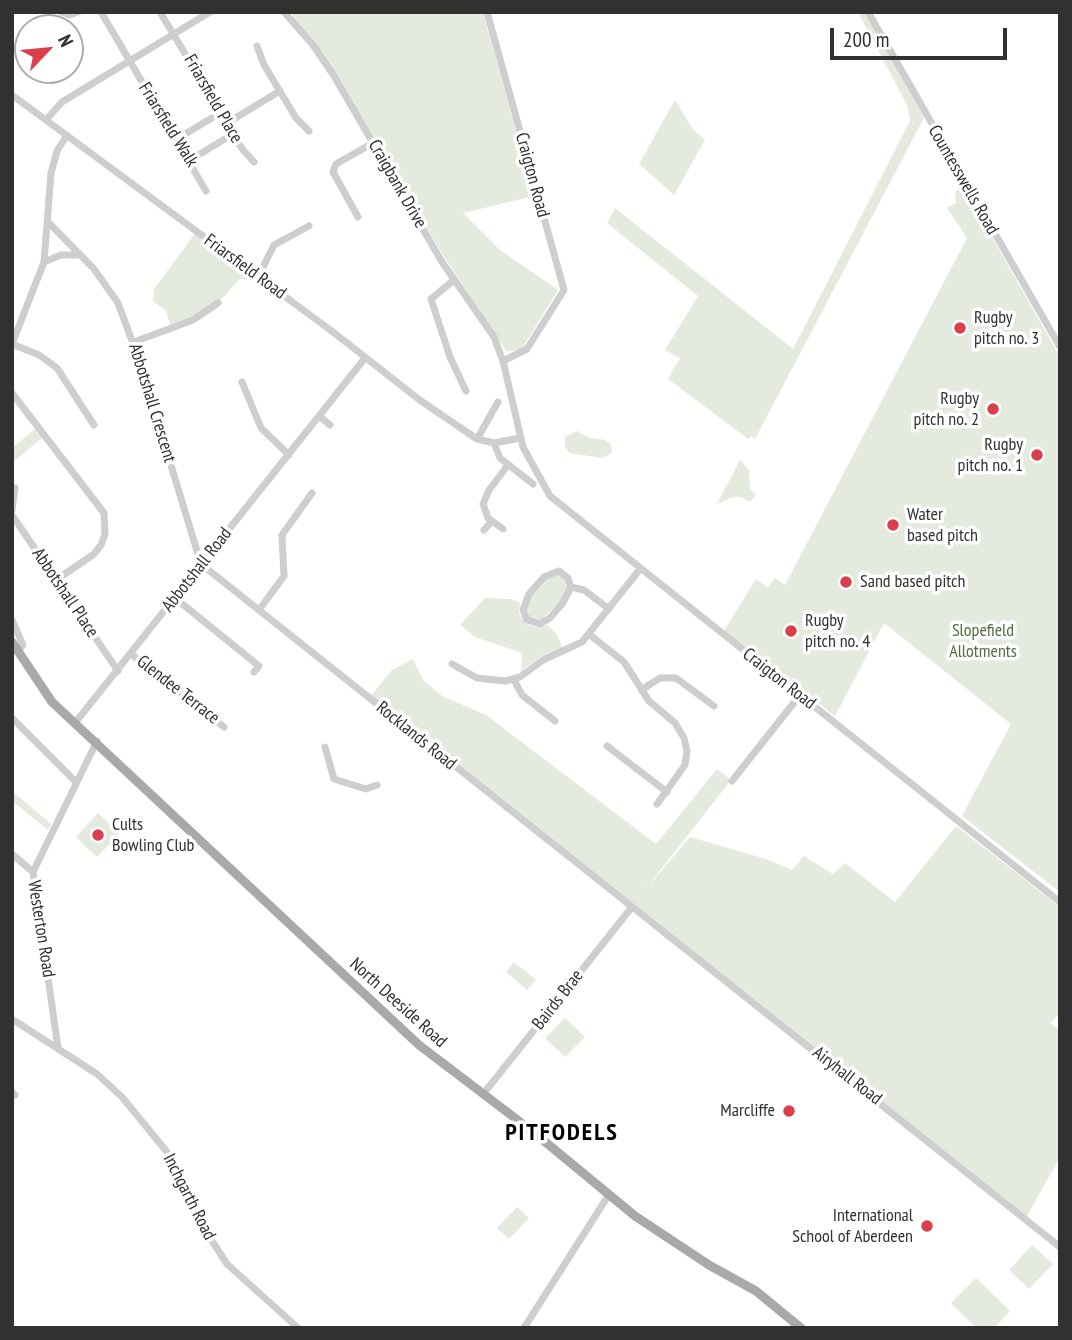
<!DOCTYPE html>
<html>
<head>
<meta charset="utf-8">
<style>
  body { margin:0 }
  #map { position:relative; width:1072px; height:1340px; overflow:hidden; background:#fff; font-family:"PT Sans Narrow",sans-serif }
  canvas { display:block }
  .frame { position:absolute; inset:0; border:14px solid #313131; pointer-events:none }
  .north { position:absolute; left:14px; top:14px; width:70px; height:70px; box-sizing:border-box; background:#fff; border:2px solid #adadad; border-radius:50%; rotate:64deg; font-size:19px; font-weight:700; line-height:28px; text-align:center; color:#313131 }
  .north::after { content:''; display:block; margin:auto; width:24px; height:32px; background:#dc3f4c; clip-path:polygon(50% 0,100% 100%,50% 72%,0 100%) }
  .scale { position:absolute; left:830px; top:28px; width:177px; height:32px; box-sizing:border-box; border:4px solid #313131; border-top:0; padding-left:9px; font-size:21px; line-height:24px; white-space:nowrap; color:#313131; -webkit-text-stroke:5px #fff; paint-order:stroke }
</style>
</head>
<body>
<div id="map">
<canvas width="1072" height="1340"></canvas>
<div class="frame"></div>
<div class="north">N</div>
<div class="scale">200 m</div>
</div>
<script>
const g = document.querySelector('canvas').getContext('2d');
g.lineJoin = 'round';
function paint(path, color) { g.fillStyle = color; g.fill(path, 'evenodd'); }
const shape = rows => new Path2D(rows.map(r => 'M' + r).join(''));
function trace(path, color, width, dash) { g.strokeStyle = color; g.lineWidth = width; g.lineCap = dash ? 'butt' : 'round'; g.setLineDash(dash || []); g.stroke(path); }
function label(font, color, halo, rows, align = 'center') {
  g.font = font + ' "PT Sans Narrow",sans-serif'; g.lineWidth = 7; g.setLineDash([]); g.textBaseline = 'middle'; g.strokeStyle = halo; g.fillStyle = color; for (const [text, x, y, turn = 0] of rows) {
    g.save(); g.translate(x, y); g.rotate((+turn || 0) * Math.PI / 180); g.textAlign = isNaN(turn) ? turn : align; if (halo) g.strokeText(text, 0, 0); g.fillText(text, 0, 0); g.restore();
  }
}
const green = shape([
  [294,12,483,12,534,196,463,213,500,250,558,290,521,350,506,351,443,255,353,108,291,19],
  [858,12,867,12,924,118,755,439,751,436,748,439,668,379,680,358,665,350,698,296,607,223,615,208,793,349,910,121,907,105],
  [675,100,692,128,705,140,674,195,639,164],
  [962,184,1060,357,1060,892,962,816,1011,724,884,623,835,716,751,651,748,655,722,634,756,579,768,587,775,578,785,585,967,238,947,208,956,203,955,193],
  [197,231,260,279,240,279,218,303,171,328,166,311,153,301,154,289],
  [35,429,42,438,12,463,12,448],
  [577,431,590,438,605,440,611,444,612,453,603,458,570,453,565,447,565,437],
  [740,460,749,470,750,489,756,495,750,502,741,497,733,497,717,504],
  [558,574,566,580,568,586,561,600,541,621,531,619,526,611,533,593,549,576],
  [485,598,512,599,520,603,519,613,526,624,540,628,548,625,558,636,562,648,542,656,521,671,522,653,475,637,460,625],
  [413,659,423,680,442,696,486,715,656,844,717,769,731,780,644,891,690,837,766,859,792,870,804,856,833,874,845,863,895,902,956,826,1060,907,1060,1012,1051,1023,1060,1031,1060,1157,1026,1218,370,697,392,670],
  [12,791,51,824,48,830,12,801],
  [98,813,120,833,97,857,76,837],
  [514,962,536,980,527,990,506,972],
  [565,1018,585,1037,565,1057,545,1038],
  [517,1207,529,1218,509,1239,497,1228],
  [1032,1245,1053,1264,1029,1289,1009,1270],
  [976,1278,1010,1311,994,1328,976,1328,951,1303]
]);
const minor = shape([
  [61,12,69,15,78,12],
  [101,12,206,191],
  [160,12,243,150,254,162],
  [284,12,313,45,334,76,442,262,494,337,503,361,523,447,550,496,1060,902],
  [487,12,564,290,527,349,503,361],
  [868,12,1060,347],
  [257,46,264,65,296,118,309,131],
  [12,95,333,332,421,401,477,439,494,443,520,438],
  [46,120,62,102,210,12],
  [227,123,280,91],
  [177,139,220,113],
  [190,160,233,134],
  [358,217,333,172,336,164,373,143],
  [48,222,94,269,118,303,138,357,201,564,1060,1247],
  [44,262,61,255,79,255],
  [258,277,274,245,309,226],
  [454,280,431,299,450,357,466,391],
  [134,342,193,320,218,303],
  [12,344,44,262,51,173,57,151,67,135],
  [12,344,39,355,57,368,94,425],
  [242,382,261,428,289,455],
  [12,393,104,513,105,534,101,545,94,554,56,580],
  [319,416,330,425],
  [477,439,498,402],
  [494,443,500,458,533,484],
  [12,510,15,488],
  [12,515,118,671],
  [503,529,488,518,483,504,489,490,508,465],
  [484,530,492,521],
  [571,587,562,604,550,618,540,624,527,620,523,610,529,594,544,577,559,571,568,578,571,587,584,590,609,609],
  [175,598,259,666,254,672],
  [259,610,284,576,282,535,312,493],
  [12,620,23,645,18,651],
  [590,635,624,662,649,701,675,723,684,738,687,751,685,765,657,804],
  [131,654,224,727],
  [452,664,477,678,505,681,520,677,543,660,582,642,640,569],
  [514,680,522,695,555,721],
  [641,690,660,678,676,678,714,706],
  [12,718,76,782],
  [75,723,365,358],
  [607,746,667,792],
  [325,747,334,779,366,789,377,785],
  [732,781,800,695],
  [12,854,33,872],
  [12,1019,97,1074,122,1097,167,1152,200,1222,227,1264,298,1328],
  [58,1048,33,872,97,741],
  [12,1092,15,1095],
  [484,1093,632,907],
  [524,1328,608,1196]
]);
const major = shape([
  [12,642,52,702,419,1045,532,1131,635,1216,709,1265,756,1291,801,1328]
]);
const markers = [
  [960,328,7,"#dc3f4c"],
  [993,409,7,"#dc3f4c"],
  [1037,455,7,"#dc3f4c"],
  [893,525,7,"#dc3f4c"],
  [846,582,7,"#dc3f4c"],
  [791,631,7,"#dc3f4c"],
  [98,835,7,"#dc3f4c"],
  [789,1111,7,"#dc3f4c"],
  [927,1226,7,"#dc3f4c"]
];
const streetNames = [
  ["Friarsfield Place",213,99,60],
  ["Friarsfield Walk",168,125,58],
  ["Craigton Road",532,175,75],
  ["Countesswells Road",963,180,60],
  ["Craigbank Drive",397,184,60],
  ["Friarsfield Road",245,267,36],
  ["Abbotshall Crescent",152,403,73],
  ["Abbotshall Road",197,570,-52],
  ["Abbotshall Place",65,593,56],
  ["Craigton Road",779,679,38],
  ["Glendee Terrace",178,690,38],
  ["Rocklands Road",416,736,39],
  ["Westerton Road",41,929,81],
  ["Bairds Brae",558,1000,-52],
  ["North Deeside Road",398,1003,42],
  ["Airyhall Road",847,1076,38],
  ["Inchgarth Road",189,1197,63]
];
const poiNames = [
  ["Rugby",974,318],
  ["pitch no. 3",974,339],
  ["Rugby",979,399,"right"],
  ["pitch no. 2",979,420,"right"],
  ["Rugby",1023,445,"right"],
  ["pitch no. 1",1023,466,"right"],
  ["Water",907,515],
  ["based pitch",907,536],
  ["Sand based pitch",860,582],
  ["Rugby",805,621],
  ["pitch no. 4",805,642],
  ["Cults",112,825],
  ["Bowling Club",112,846],
  ["Marcliffe",775,1111,"right"],
  ["International",913,1216,"right"],
  ["School of Aberdeen",913,1237,"right"]
];
const parkNames = [
  ["Slopefield",983,631],
  ["Allotments",983,652]
];
const districtNames = [
  ["PITFODELS",562,1133]
];
paint(green, '#e4eadd');
trace(minor, '#cecece', 7);
trace(major, '#a9a9a9', 9);
for (const [x, y, r, color] of markers) { const dot = new Path2D(); dot.arc(x, y, r, 0, 2 * Math.PI); g.fillStyle = color; g.fill(dot); trace(dot, '#fff', 2.5); }
label('18px', '#313131', '#fff', streetNames);
label('18px', '#313131', '#fff', poiNames, 'left');
label('18px', '#556b40', '#fff', parkNames);
g.letterSpacing = '2px';
label('bold 24px', '#000', '#fff', districtNames);
g.letterSpacing = '0px';
</script>
</body>
</html>
